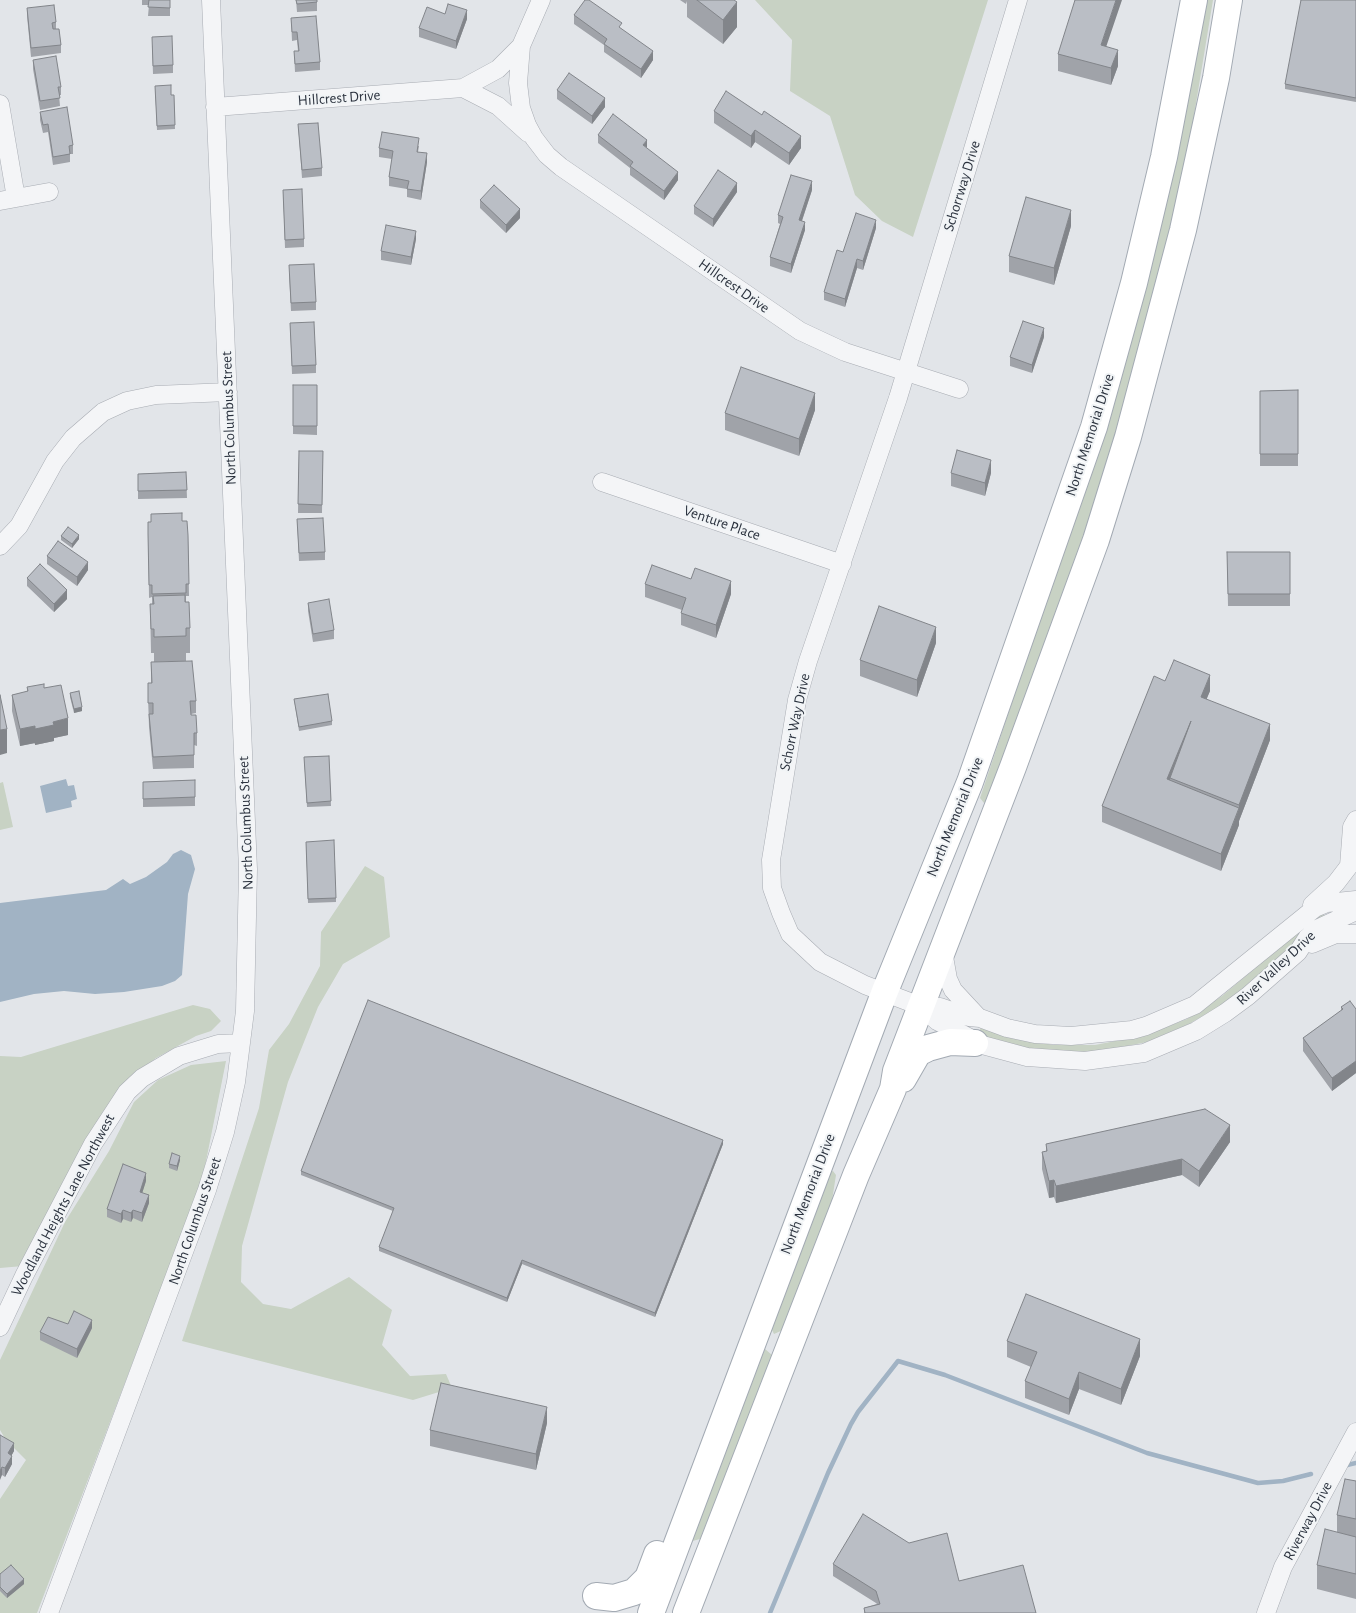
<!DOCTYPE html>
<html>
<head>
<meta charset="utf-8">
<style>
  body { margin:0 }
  canvas { display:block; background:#e2e5e9 }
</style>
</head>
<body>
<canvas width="1356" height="1613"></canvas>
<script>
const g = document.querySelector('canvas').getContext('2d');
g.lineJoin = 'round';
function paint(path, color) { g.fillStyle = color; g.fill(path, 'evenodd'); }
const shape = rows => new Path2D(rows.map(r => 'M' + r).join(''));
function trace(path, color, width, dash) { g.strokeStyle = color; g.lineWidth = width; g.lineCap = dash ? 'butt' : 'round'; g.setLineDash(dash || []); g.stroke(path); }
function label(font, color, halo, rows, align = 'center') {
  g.font = font + ' "Alegreya Sans",sans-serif'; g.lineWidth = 4; g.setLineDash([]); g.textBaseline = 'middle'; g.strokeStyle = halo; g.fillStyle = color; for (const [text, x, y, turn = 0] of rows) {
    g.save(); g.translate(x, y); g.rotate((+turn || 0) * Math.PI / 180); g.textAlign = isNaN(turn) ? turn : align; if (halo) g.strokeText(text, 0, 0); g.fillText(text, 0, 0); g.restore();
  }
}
const green = shape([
  [755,0,988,0,913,237,882,221,855,195,830,116,790,91,792,40],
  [1203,0,1213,0,1188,152,1167,246,1134,375,1096,503,988,801,984,803,980,798,1037,628],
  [3,782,13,827,0,830,0,783],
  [365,866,384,877,390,937,343,964,318,1007,288,1082,242,1246,241,1282,263,1304,291,1309,349,1277,392,1310,382,1345,410,1376,446,1374,452,1388,413,1400,182,1341,259,1108,269,1050,289,1024,320,966,321,932],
  [1323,911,1325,918,1227,1002,1189,1024,1147,1042,1096,1052,1050,1053,1003,1043,978,1035,981,1027,1006,1036,1053,1045,1095,1045,1146,1035,1187,1019,1222,996],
  [193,1005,210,1009,221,1021,211,1031,196,1036,156,1058,125,1083,23,1266,0,1268,0,1056,21,1057],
  [226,1061,202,1181,37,1613,0,1613,0,1499,26,1460,6,1440,0,1430,0,1360,65,1222,109,1151,134,1102,158,1080,191,1065],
  [833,1171,836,1175,831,1207,783,1330,774,1334,770,1326,830,1172],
  [765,1349,772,1355,750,1413,700,1539,689,1542,758,1353]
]);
const water = shape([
  [66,779,68,786,74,785,77,799,71,801,72,807,46,813,40,786],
  [181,850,191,855,195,869,188,894,182,975,175,981,162,986,124,992,95,994,64,991,34,994,0,1002,0,903,106,890,123,879,130,884,146,877,167,862,173,854]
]);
const stream = shape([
  [1343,1466,1356,1463],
  [770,1613,828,1473,851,1424,858,1412,898,1361,945,1375,1147,1453,1258,1483,1283,1481,1311,1474]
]);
const minor = shape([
  [541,0,521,46,518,83,521,108,527,125,534,138,547,155,561,167,800,331,845,352,959,389],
  [1018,0,898,398,808,661,797,700,771,860,772,888,781,913,790,934,820,962,865,985,920,1006,937,1021,968,1037,975,1043,1027,1057,1085,1061,1144,1053,1196,1031,1225,1013,1248,996,1298,952,1307,938,1317,929,1356,911],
  [463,88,498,106,528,133],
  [0,104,16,198],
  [215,107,463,88,498,69,521,46],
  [0,201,49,192],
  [602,482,842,564],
  [0,546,19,526,55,461,73,438,103,412,127,401,156,395,228,392],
  [1312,905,1336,883,1349,866,1352,827,1356,820],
  [1312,944,1336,934,1356,934],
  [943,951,948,979,953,990,979,1018],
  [920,1006,940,1007,969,1017,980,1018,1007,1028,1035,1034,1071,1036,1132,1030,1146,1026,1195,1005,1315,908,1327,903,1356,900],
  [0,1327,24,1276,93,1144,127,1092,142,1078,179,1056,218,1044,241,1043],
  [49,1613,207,1190,225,1132,236,1082,245,1011,248,869,211,0],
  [1266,1613,1283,1567,1356,1432]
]);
const primary = shape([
  [903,1079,918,1053,928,1048,950,1042,975,1043],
  [596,1596,614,1598,634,1592,648,1578,657,1554],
  [651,1613,885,991,970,782,1094,427,1134,283,1164,157,1194,0],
  [686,1613,856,1175,893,1089,896,1071,1013,767,1096,540,1128,437,1183,230,1216,78,1229,0]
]);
const wall = shape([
  [142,0,170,0,170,16,148,16,149,5,142,5],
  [296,0,317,0,317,11,297,12],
  [680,0,734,0,737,27,723,44,687,17,687,1,686,4],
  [1356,0,1356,102,1285,89,1285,84],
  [27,8,56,22,56,29,61,45,61,53,31,57,27,16],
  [445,14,467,19,456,49,419,37,419,28],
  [574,15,622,29,653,60,641,78,604,52,604,45,574,24],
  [291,18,320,62,320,70,295,72,294,51,298,51,297,40,292,41],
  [152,45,173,65,173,73,153,74],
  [1106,46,1118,66,1111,85,1058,71,1058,54],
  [33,60,61,87,61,95,59,95,60,106,40,110,33,69],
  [155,86,171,95,174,95,175,129,157,130],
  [557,90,605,107,592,124,557,99],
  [714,111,801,148,789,165,755,142,751,148,714,123],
  [40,112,73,145,73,154,70,154,70,162,53,165,48,132,43,133,40,120],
  [298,124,322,168,322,176,302,178],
  [598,135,647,148,678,180,664,200,630,175,630,168,598,143],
  [419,146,418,152,427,162,421,200,407,197,407,189,389,186,389,177,392,159,379,157,379,148],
  [283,190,304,239,304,247,285,248],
  [812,190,802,221,805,230,791,273,770,266,770,257,780,224,778,223,778,215],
  [737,192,713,227,694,214,694,206],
  [480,200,520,218,506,233,480,208],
  [1071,226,1054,285,1009,272,1009,256],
  [876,228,863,270,857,268,845,307,824,300,824,292,843,252],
  [416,239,411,265,381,260,381,251],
  [289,273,316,302,316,310,291,311],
  [290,323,316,365,316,373,292,374],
  [1044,337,1032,373,1010,366,1010,357],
  [293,385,317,385,317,435,293,434],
  [1298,390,1298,466,1260,466,1260,391],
  [815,410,799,456,725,430,725,413],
  [299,451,323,451,322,513,298,513],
  [186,472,187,498,138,499,138,474],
  [951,473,991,473,985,496,951,486],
  [297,519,325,552,325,560,299,561],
  [182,521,188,535,189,596,186,596,186,602,190,628,190,653,186,653,186,661,154,662,154,653,151,653,150,604,152,604,152,597,149,598,148,522],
  [61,536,79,539,72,548,61,540],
  [1227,552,1290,552,1290,606,1228,606],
  [47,556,88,570,77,586,47,564],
  [27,578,67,599,54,612,27,586],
  [645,584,731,594,716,638,681,625,681,613,682,610,645,597],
  [308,603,334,630,334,639,313,642,308,611],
  [936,643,917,697,860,676,860,660],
  [151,662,196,701,196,713,191,714,197,733,197,746,194,745,194,768,153,769,149,727,148,696,151,683],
  [1165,681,1210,691,1206,699,1270,740,1239,821,1239,825,1221,871,1102,822,1102,806],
  [27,687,44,688,68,735,54,738,54,741,35,745,35,743,20,746,12,711,12,695,27,692],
  [70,693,82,711,74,713,70,697],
  [294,699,332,721,332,725,299,731],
  [329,756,331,806,307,807,304,757],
  [195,780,195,806,143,807,143,782],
  [306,842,336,898,336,902,308,903],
  [1341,1007,1356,1009,1356,1073,1332,1091,1303,1051,1303,1038,1341,1011],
  [1230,1142,1199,1187,1182,1175,1056,1203,1054,1197,1049,1198,1042,1169,1042,1152,1046,1152,1046,1144],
  [723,1144,655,1317,522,1264,507,1302,379,1251,379,1247,393,1211,301,1175,301,1171],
  [180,1160,177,1171,169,1168,169,1164],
  [146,1181,142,1193,149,1203,142,1222,133,1218,131,1222,123,1219,121,1223,107,1217,107,1209],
  [68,1324,92,1328,77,1358,40,1340,40,1332],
  [1007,1341,1140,1356,1121,1405,1079,1389,1069,1415,1025,1398,1025,1381,1031,1367,1007,1357],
  [547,1423,536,1470,430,1446,430,1430],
  [0,1435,14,1451,11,1456,12,1464,5,1477,2,1475],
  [1356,1481,1356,1599,1317,1589,1317,1565,1337,1532,1337,1515],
  [833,1564,959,1581,1036,1613,864,1613,864,1608,877,1604,876,1603,833,1576],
  [0,1574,24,1584,7,1598,0,1591]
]);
const shadedWall = shape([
  [1116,0,1122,0,1101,62,1101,45],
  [737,2,737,27,723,44,723,20],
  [467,10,467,19,456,49,456,41],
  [1118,50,1118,66,1111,85,1111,68],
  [653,51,653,60,641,78,641,69],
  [605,98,605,107,592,124,592,116],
  [755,130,755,142,751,148,751,136],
  [801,136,801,148,789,165,789,153],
  [647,140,647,148,643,145],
  [427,153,427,162,421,200,421,191],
  [678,172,678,180,664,200,664,191],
  [812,181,812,190,799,229,799,220],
  [737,183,737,192,713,227,713,219],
  [520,209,520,218,506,233,506,225],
  [1071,210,1071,226,1054,285,1054,268],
  [876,220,876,228,863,270,863,261],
  [805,222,805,230,791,273,791,264],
  [416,231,416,239,411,265,411,257],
  [857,259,857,268,845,307,845,299],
  [1044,328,1044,337,1032,373,1032,365],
  [815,393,815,410,799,456,799,439],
  [991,460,991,473,985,496,985,483],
  [79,535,79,539,72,548,72,544],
  [88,562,88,570,77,586,77,577],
  [731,581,731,594,716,638,716,625],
  [67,590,67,599,54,612,54,604],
  [936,627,936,643,917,697,917,680],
  [1210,675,1210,691,1201,713,1201,697],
  [82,707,82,711,74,713,74,709],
  [68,718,68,735,54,738,54,741,35,745,35,729,53,722],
  [1191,721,1170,778,1170,789,1167,779],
  [1270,724,1270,740,1239,821,1239,825,1221,871,1221,854,1239,809,1239,805],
  [35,726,35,743,20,746,20,729],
  [7,729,7,753,0,755,0,730],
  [1356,1061,1356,1073,1332,1091,1332,1078],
  [1230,1125,1230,1142,1199,1187,1199,1171],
  [723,1140,723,1144,655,1317,655,1313],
  [180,1156,180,1160,177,1171,177,1166],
  [1182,1159,1182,1175,1056,1203,1056,1186],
  [146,1173,146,1181,140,1200,140,1192],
  [1054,1180,1054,1197,1049,1198,1049,1181],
  [149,1195,149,1203,142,1222,142,1213],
  [123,1210,123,1219,121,1223,121,1214],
  [133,1210,133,1218,131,1222,131,1213],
  [522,1260,522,1264,507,1302,507,1298],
  [92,1320,92,1328,77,1358,77,1349],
  [1140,1339,1140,1356,1121,1405,1121,1389],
  [1079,1372,1079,1389,1069,1415,1069,1399],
  [547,1407,547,1423,536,1470,536,1454],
  [14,1443,14,1451,8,1462,8,1453],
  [12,1456,12,1464,5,1477,5,1468],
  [2,1467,2,1475,0,1480,0,1471],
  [24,1579,24,1584,7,1598,7,1594]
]);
const building = shape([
  [149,0,170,0,170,8,148,7,149,0],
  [296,0,317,0,317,2,297,4,296,0],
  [585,0,589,0,622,23,619,27,653,51,641,69,604,44,607,39,574,15,585,0],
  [697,0,734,0,737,2,723,20,697,0],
  [1075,0,1116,0,1101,45,1118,50,1111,68,1058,54,1075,0],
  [1301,0,1356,0,1356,98,1285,84,1301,0],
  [448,4,467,10,456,41,419,28,427,7,445,14,448,4],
  [54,5,56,22,52,23,53,29,59,29,61,45,31,48,27,8,54,5],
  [316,16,320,62,295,64,294,51,299,51,297,32,292,32,291,18,316,16],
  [172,36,173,65,153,66,152,37,172,36],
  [56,56,61,87,58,87,60,98,40,101,33,60,56,56],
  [569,73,605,98,592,116,557,90,569,73],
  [171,85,171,95,174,95,175,125,157,126,155,86,171,85],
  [726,91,762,115,764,111,801,136,789,153,755,130,751,136,714,111,726,91],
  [67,107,73,145,69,146,70,154,53,157,48,124,43,125,40,112,67,107],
  [613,114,647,140,643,145,678,172,664,191,630,166,633,162,598,135,613,114],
  [318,123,322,168,302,170,298,124,318,123],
  [382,132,419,138,417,152,427,153,421,191,407,189,409,181,389,177,393,151,379,148,382,132],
  [718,170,737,183,713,219,694,206,718,170],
  [791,175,812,181,799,220,805,222,791,264,770,257,783,217,778,215,791,175],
  [494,185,520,209,506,225,480,200,494,185],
  [302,189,304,239,285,240,283,190,302,189],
  [1026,197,1071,210,1054,268,1009,256,1026,197],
  [856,213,876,220,863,261,857,259,845,299,824,292,837,250,843,252,856,213],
  [386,225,416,231,411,257,381,251,386,225],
  [314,264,316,302,291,303,289,265,314,264],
  [1023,321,1044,328,1032,365,1010,357,1023,321],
  [314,322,316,365,292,366,290,323,314,322],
  [741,367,815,393,799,439,725,413,741,367],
  [293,385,317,385,317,426,293,426,293,385],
  [1298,390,1298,454,1260,454,1260,391,1298,390],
  [957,450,991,460,985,483,951,473,957,450],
  [299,451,323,451,322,505,298,504,299,451],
  [186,472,187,490,138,491,138,474,186,472],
  [182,513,182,521,187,521,188,535,189,584,186,584,186,593,152,594,152,585,149,585,148,534,148,522,151,522,151,514,182,513],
  [323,518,325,552,299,553,297,519,323,518],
  [68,527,79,535,72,544,61,536,68,527],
  [58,541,88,562,77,577,47,556,58,541],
  [1227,552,1290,552,1290,594,1228,594,1227,552],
  [40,564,67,590,54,604,27,578,40,564],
  [652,565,691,579,695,568,731,581,716,625,681,613,686,598,645,584,652,565],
  [185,595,185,602,189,602,190,628,186,628,186,636,154,637,154,629,151,629,150,604,154,604,153,596,185,595],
  [329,599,334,630,313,634,308,603,329,599],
  [879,606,936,627,917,680,860,660,879,606],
  [1174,660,1210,675,1201,697,1270,724,1239,805,1170,778,1191,721,1167,779,1239,808,1221,854,1102,806,1154,676,1165,681,1174,660],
  [192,661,196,701,190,701,191,715,196,715,197,733,194,733,194,755,153,757,149,714,153,714,153,703,148,703,148,683,152,683,151,662,192,661],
  [44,684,44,688,61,685,68,718,53,722,54,725,35,729,35,726,20,729,12,695,28,691,27,687,44,684],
  [79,691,82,707,74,709,70,693,79,691],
  [328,694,332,721,299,727,294,699,328,694],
  [0,695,7,729,0,730,0,695],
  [329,756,331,801,307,803,304,757,329,756],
  [195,780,195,797,143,799,143,782,195,780],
  [334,840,336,898,308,899,306,842,334,840],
  [368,1000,723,1140,655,1313,522,1260,507,1298,379,1247,394,1208,301,1171,368,1000],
  [1350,1001,1356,1009,1356,1061,1332,1078,1303,1038,1343,1009,1341,1007,1350,1001],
  [1205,1109,1230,1125,1199,1171,1182,1159,1056,1186,1054,1180,1049,1181,1042,1152,1047,1151,1046,1144,1205,1109],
  [172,1153,180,1156,177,1166,169,1164,172,1153],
  [123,1164,146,1173,140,1192,149,1195,142,1213,133,1210,131,1213,123,1210,121,1214,107,1209,123,1164],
  [1026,1294,1140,1339,1121,1389,1079,1372,1069,1399,1025,1381,1037,1352,1007,1341,1026,1294],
  [74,1311,92,1320,77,1349,40,1332,48,1317,68,1324,74,1311],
  [441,1383,547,1407,536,1454,430,1430,441,1383],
  [0,1435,14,1443,8,1453,12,1456,5,1468,2,1467,0,1471,0,1435],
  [1345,1479,1356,1481,1356,1519,1337,1515,1345,1479],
  [863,1514,909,1543,947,1533,959,1581,1023,1565,1036,1613,865,1613,864,1608,880,1604,876,1591,833,1564,863,1514],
  [1325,1529,1356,1537,1356,1574,1317,1565,1325,1529],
  [11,1565,24,1579,7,1594,0,1587,0,1574,11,1565]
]);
const streetNames = [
  ["Hillcrest Drive",339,98,-4],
  ["Schorrway Drive",962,186,-73],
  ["Hillcrest Drive",734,286,35],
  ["North Columbus Street",229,418,-92],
  ["North Memorial Drive",1090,435,-72],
  ["Venture Place",722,523,19],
  ["Schorr Way Drive",795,722,-78],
  ["North Memorial Drive",955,817,-68],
  ["North Columbus Street",246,823,-92],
  ["River Valley Drive",1276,968,-43],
  ["North Memorial Drive",808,1194,-69],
  ["Woodland Heights Lane Northwest",63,1205,-62],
  ["North Columbus Street",195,1221,-71],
  ["Riverway Drive",1308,1521,-62]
];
paint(green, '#c8d2c4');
paint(water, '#a1b3c4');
trace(stream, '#a1b3c4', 4.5);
trace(minor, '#a8acb3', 19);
trace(primary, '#a3aab3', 28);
trace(minor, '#f4f5f7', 18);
trace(primary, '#fff', 26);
paint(wall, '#a0a3a9');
paint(shadedWall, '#82858a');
paint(building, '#babec5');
trace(building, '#82858a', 1);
label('15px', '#2c333f', '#f1f4f6', streetNames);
</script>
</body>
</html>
